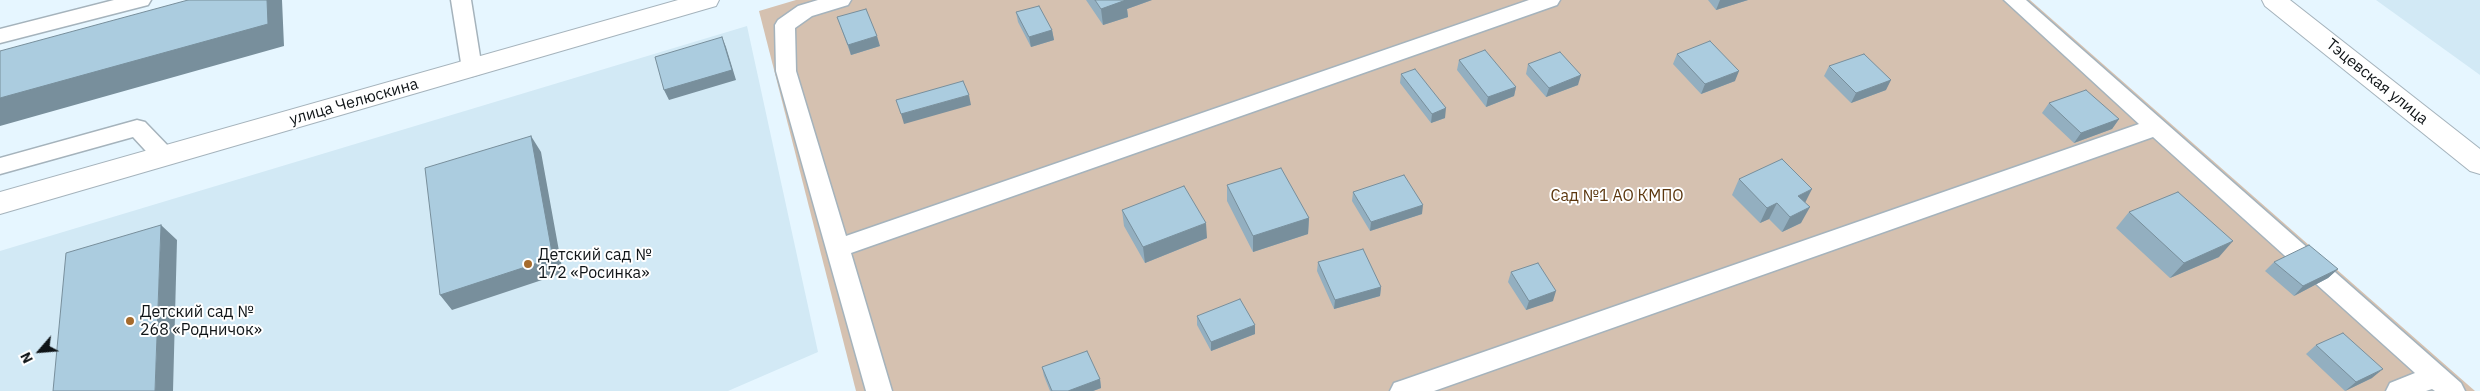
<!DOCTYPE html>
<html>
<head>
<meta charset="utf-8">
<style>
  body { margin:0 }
  #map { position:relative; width:2480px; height:391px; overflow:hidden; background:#e6f6ff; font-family:"IBM Plex Sans",sans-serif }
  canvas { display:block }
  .north { position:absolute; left:15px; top:326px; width:50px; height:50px; -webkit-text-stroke:4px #fff; paint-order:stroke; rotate:243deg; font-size:14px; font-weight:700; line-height:20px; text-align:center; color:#0f1417 }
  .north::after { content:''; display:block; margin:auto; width:18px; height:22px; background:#0f1417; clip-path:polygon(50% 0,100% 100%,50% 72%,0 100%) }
</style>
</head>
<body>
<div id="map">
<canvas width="2480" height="391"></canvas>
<div class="north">N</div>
</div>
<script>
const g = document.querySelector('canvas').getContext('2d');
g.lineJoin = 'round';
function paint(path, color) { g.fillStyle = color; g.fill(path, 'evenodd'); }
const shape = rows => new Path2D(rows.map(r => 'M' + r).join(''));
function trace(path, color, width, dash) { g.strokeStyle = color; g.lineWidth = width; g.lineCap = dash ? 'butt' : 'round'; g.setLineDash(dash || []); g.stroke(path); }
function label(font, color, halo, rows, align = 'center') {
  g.font = font + ' "IBM Plex Sans",sans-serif'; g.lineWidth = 4; g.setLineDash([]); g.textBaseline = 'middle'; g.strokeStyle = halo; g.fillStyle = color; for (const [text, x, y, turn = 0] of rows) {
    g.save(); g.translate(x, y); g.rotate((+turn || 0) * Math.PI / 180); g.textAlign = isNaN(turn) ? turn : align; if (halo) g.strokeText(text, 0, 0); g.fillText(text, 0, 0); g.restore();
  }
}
const built = shape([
  [2376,0,2480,0,2480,75],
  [747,26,818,352,728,391,0,391,0,251]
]);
const green = shape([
  [796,0,2030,0,2475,391,856,391,759,11]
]);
const lane = shape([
  [114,0,151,0,148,5,0,43,0,29,114,0],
  [451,0,471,0,482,69,479,74,472,76,465,74,462,69,451,0],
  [818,0,851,0,848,5,812,16,795,28,796,71,846,236,1529,0,1560,0,1557,5,851,253,892,391,866,391,776,71,775,25,778,20,798,6,818,0],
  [2004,0,2026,0,2461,383,2465,391,2435,391,2432,389,2426,391,2386,391,2390,383,2415,373,2153,137,1434,391,1390,391,1394,383,1403,380,2139,124,2004,0],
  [137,120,145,122,172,150,175,156,172,162,164,164,156,162,133,137,0,174,0,158,137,120]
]);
const secondary = shape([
  [678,0,719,0,716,6,0,214,0,192,678,0],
  [2262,0,2290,0,2480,149,2480,174,2470,171,2265,6,2262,0]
]);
const wall = shape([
  [1086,0,1152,0,1127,9,1128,17,1103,25],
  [1708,0,1748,0,1716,10],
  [1016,12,1052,30,1054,40,1031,47,1018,22],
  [837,17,880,46,851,55],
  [1677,54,1735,81,1701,94,1673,64],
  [1459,60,1516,87,1514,96,1486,107,1457,70],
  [1528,64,1578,85,1546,97,1526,74],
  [1829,66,1886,90,1851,103,1824,76],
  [1401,74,1445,118,1431,123,1400,83],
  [2049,103,2119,119,2112,129,2074,143,2042,113],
  [1739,179,1805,203,1801,223,1782,232,1769,219,1760,223,1732,195],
  [1227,185,1309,218,1308,234,1253,252,1227,201],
  [1353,192,1422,214,1370,231,1352,201],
  [1122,210,1207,238,1145,263,1124,226],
  [2129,212,2219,257,2170,278,2116,228],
  [1318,262,1381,287,1380,296,1334,309,1317,271],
  [2274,262,2338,269,2328,278,2294,296,2265,271],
  [1511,272,1553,301,1526,310,1508,282],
  [1197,316,1255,334,1211,351,1197,325],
  [2316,345,2372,378,2345,391,2306,354],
  [1042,367,1100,379,1101,388,1093,391,1050,391,1044,376]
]);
const shadedWall = shape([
  [267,0,282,0,284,46,0,126,0,98],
  [1123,0,1152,0,1127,9,1128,17,1103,25,1101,9],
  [1720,0,1748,0,1716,10],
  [1052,30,1054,40,1031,47,1029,37],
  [877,36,880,46,851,55,848,45],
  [722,37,726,47,736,80,669,100,664,90],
  [1739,71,1735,81,1701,94,1705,84],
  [1581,75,1578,85,1546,97,1549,88],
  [1891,80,1886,90,1851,103,1856,93],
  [1516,87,1514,96,1486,107,1488,97],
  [969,95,971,105,904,124,901,114],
  [1446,108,1445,118,1431,123,1432,114],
  [2119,119,2112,129,2074,143,2081,133],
  [531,136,541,152,563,273,452,310,440,295],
  [1812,189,1804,205,1798,196],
  [1777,203,1769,219,1760,223,1767,208],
  [1423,205,1422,214,1370,231,1371,222],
  [1810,207,1801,223,1782,232,1790,217],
  [1309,218,1308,234,1253,252,1253,236],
  [1206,223,1207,238,1145,263,1143,247],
  [161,225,177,240,173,391,155,391],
  [2233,241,2219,257,2170,278,2184,263],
  [2338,269,2328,278,2294,296,2303,286],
  [1381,287,1380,296,1334,309,1335,300],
  [1556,291,1553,301,1526,310,1529,301],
  [1255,325,1255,334,1211,351,1211,342],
  [2383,369,2372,378,2345,391,2356,382],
  [1100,379,1101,388,1093,391,1068,391]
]);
const building = shape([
  [188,0,267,0,268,24,0,98,0,51,188,0],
  [1095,0,1126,0,1101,9,1095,0],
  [1039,6,1052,30,1029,37,1016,12,1039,6],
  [866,9,877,36,848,45,837,17,866,9],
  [722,37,732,70,664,90,655,57,722,37],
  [1710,41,1739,71,1705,84,1677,54,1710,41],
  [1485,50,1516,87,1488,97,1459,60,1485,50],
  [1560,52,1581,75,1549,88,1528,64,1560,52],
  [1864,54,1891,80,1856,93,1829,66,1864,54],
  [1415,69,1446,108,1432,114,1401,74,1415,69],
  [963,81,969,95,901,114,896,100,963,81],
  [2086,90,2119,119,2081,133,2049,103,2086,90],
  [531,136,553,258,440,295,425,168,531,136],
  [1782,159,1812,189,1798,196,1810,207,1790,217,1777,203,1767,208,1739,179,1782,159],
  [1281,168,1309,218,1253,236,1227,185,1281,168],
  [1404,175,1423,205,1371,222,1353,192,1404,175],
  [1184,186,1206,223,1143,247,1122,210,1184,186],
  [2178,192,2233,241,2184,263,2129,212,2178,192],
  [161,225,155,391,53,391,66,253,161,225],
  [2309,245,2338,269,2303,286,2274,262,2309,245],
  [1363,249,1381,287,1335,300,1318,262,1363,249],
  [1538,263,1556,291,1529,301,1511,272,1538,263],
  [1240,299,1255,325,1211,342,1197,316,1240,299],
  [2343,333,2383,369,2356,382,2316,345,2343,333],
  [1087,351,1100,379,1068,391,1052,391,1042,367,1087,351]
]);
const markers = [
  [528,264,5,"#a66b2c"],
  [130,321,5,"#a66b2c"]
];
const streetNames = [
  ["Тэцевская улица",2377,82,39],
  ["улица Челюскина",354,102,-16]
];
const parkNames = [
  ["Сад №1 АО КМПО",1617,196]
];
const poiNames = [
  ["Детский сад №",538,255],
  ["172 «Росинка»",538,273],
  ["Детский сад №",140,312],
  ["268 «Родничок»",140,330]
];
paint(built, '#d2e9f5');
paint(green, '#d5c1b0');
trace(lane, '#a5b3bc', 3);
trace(secondary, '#a5b3bc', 2);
paint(lane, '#fff');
paint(secondary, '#fff');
paint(wall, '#93afc0');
paint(shadedWall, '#788f9c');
paint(building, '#abccdf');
trace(building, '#788f9c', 1);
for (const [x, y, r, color] of markers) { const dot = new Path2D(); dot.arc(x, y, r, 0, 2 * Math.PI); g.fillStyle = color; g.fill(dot); trace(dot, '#fff', 2); }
label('16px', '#0f1417', '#fff', streetNames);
label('16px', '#5b360d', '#fff', parkNames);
label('16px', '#0f1417', '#fff', poiNames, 'left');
</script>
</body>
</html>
